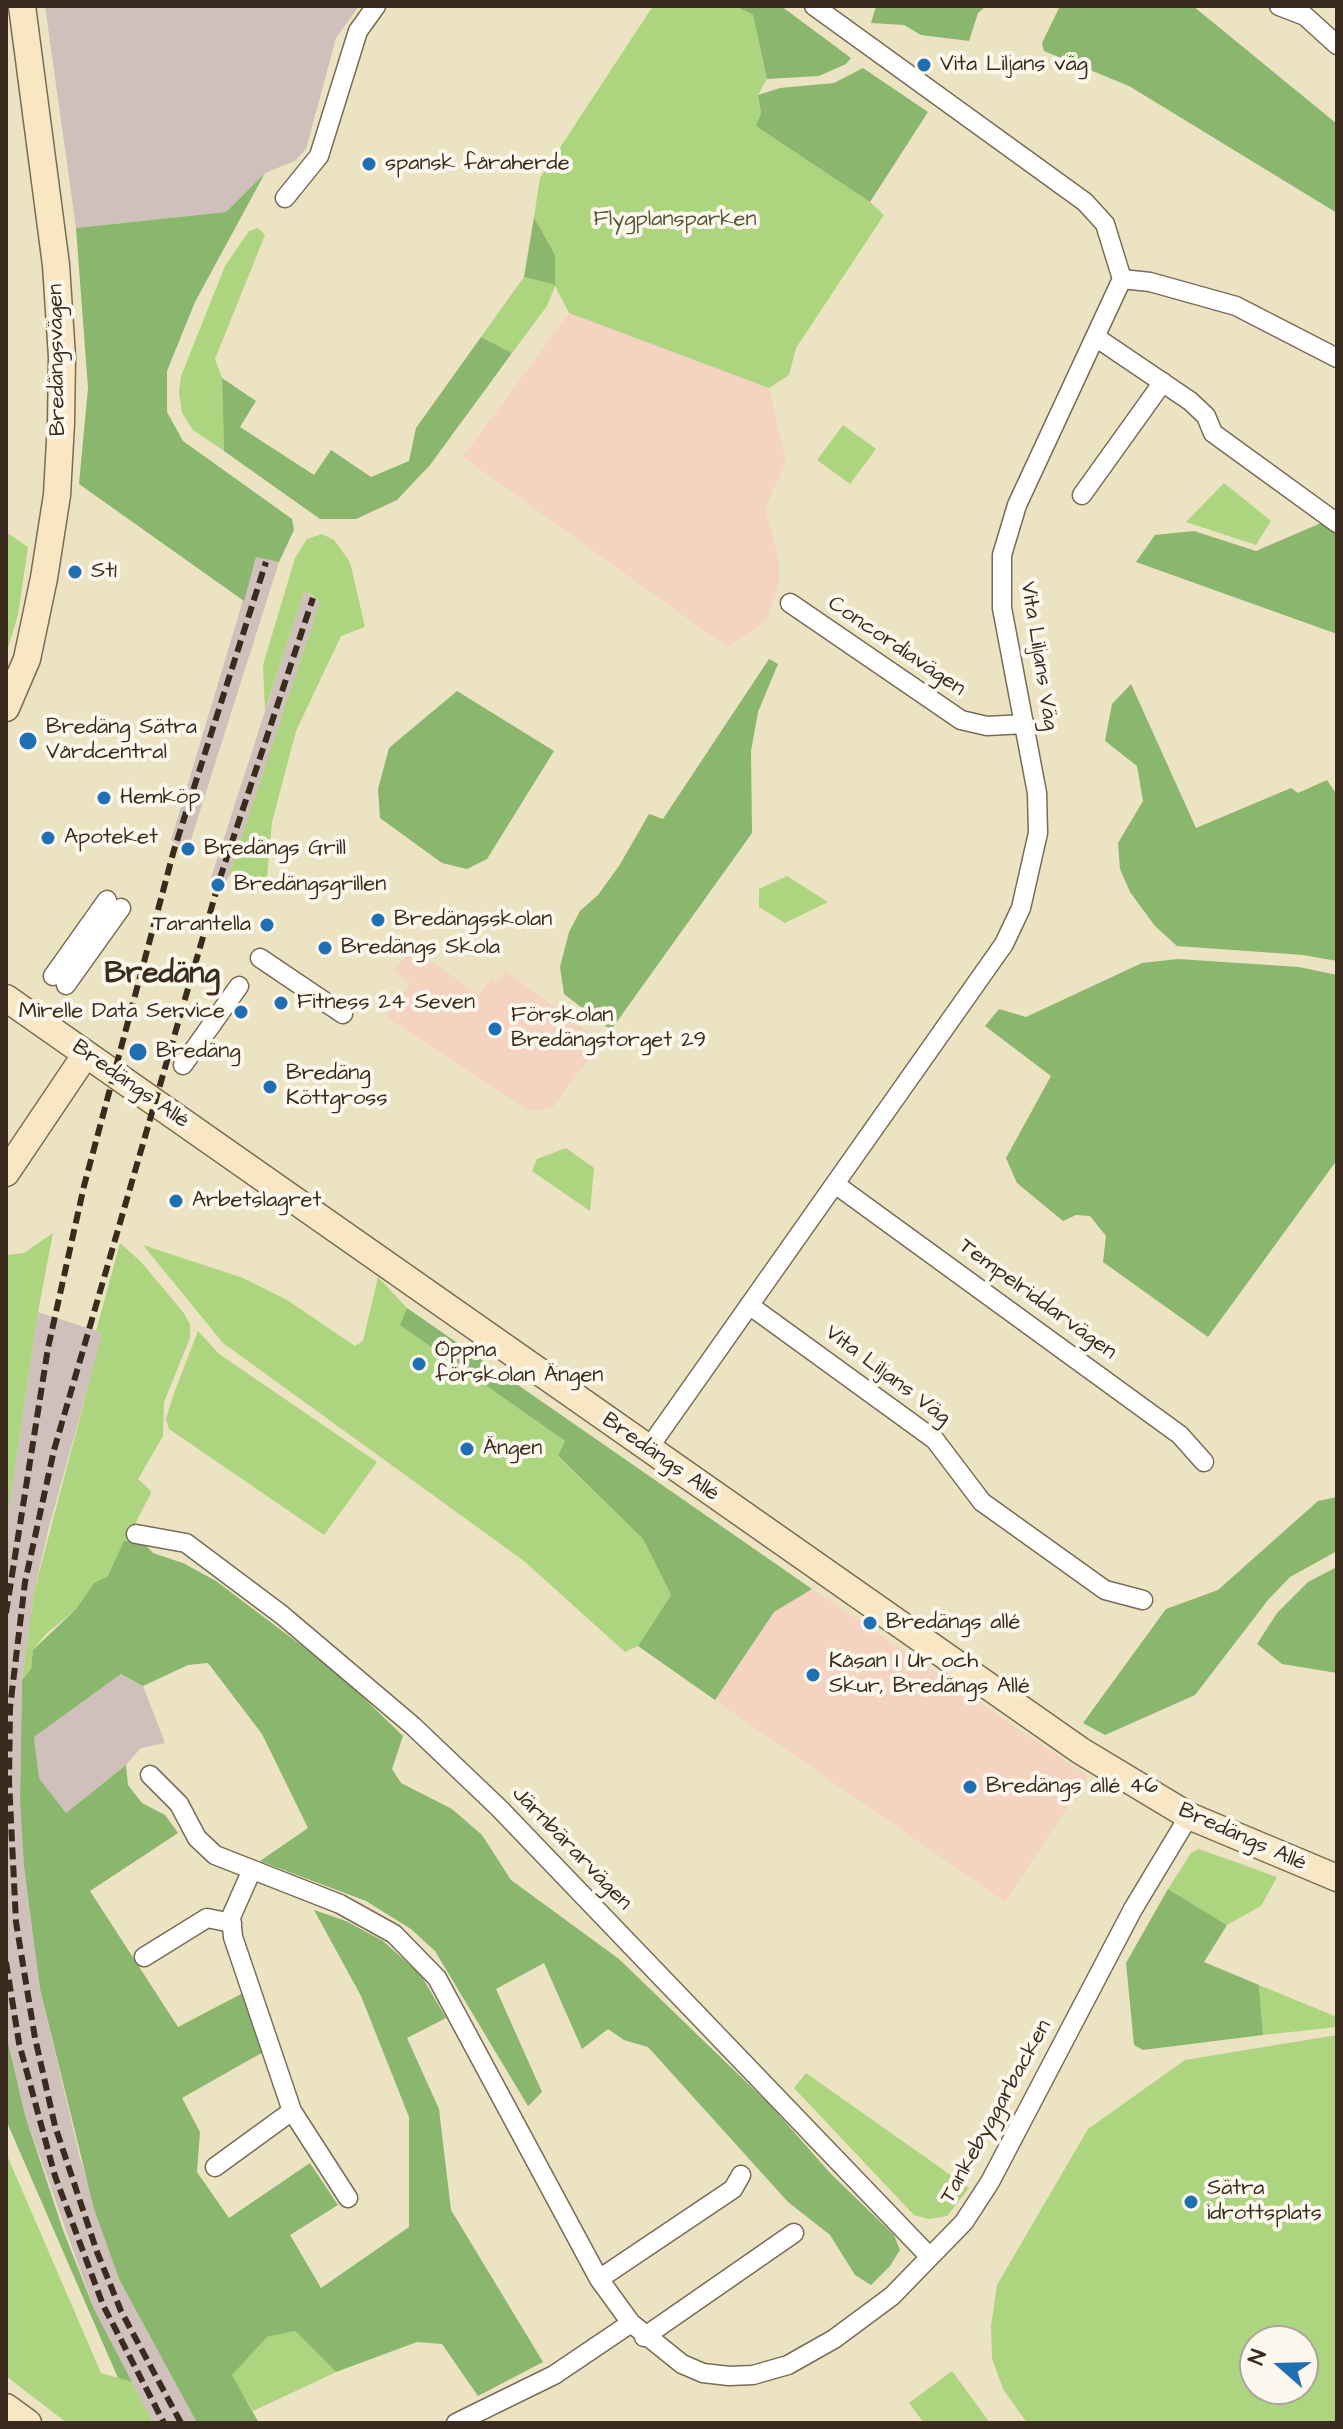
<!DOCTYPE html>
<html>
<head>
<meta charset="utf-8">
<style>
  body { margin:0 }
  #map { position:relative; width:1343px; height:2429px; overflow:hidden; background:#ebe3c1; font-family:"Architects Daughter",sans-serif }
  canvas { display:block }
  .frame { position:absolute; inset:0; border:8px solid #3b2a1e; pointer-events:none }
  .north { position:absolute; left:1239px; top:2325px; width:80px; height:80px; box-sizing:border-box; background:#fbf7ec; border:2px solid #aea59a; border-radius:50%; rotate:290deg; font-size:22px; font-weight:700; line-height:32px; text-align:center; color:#3b2a1e }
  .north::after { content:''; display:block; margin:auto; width:28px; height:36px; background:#1f6fb2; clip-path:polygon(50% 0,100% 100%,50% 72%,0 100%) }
</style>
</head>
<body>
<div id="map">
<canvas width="1343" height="2429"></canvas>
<div class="frame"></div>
<div class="north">N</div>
</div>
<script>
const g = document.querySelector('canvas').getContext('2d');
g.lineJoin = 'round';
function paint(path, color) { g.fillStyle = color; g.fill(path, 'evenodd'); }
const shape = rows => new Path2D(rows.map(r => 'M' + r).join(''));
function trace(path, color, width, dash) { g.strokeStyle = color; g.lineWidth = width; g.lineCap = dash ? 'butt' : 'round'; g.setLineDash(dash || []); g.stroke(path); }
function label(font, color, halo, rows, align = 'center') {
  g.font = font + ' "Architects Daughter",sans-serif'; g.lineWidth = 8; g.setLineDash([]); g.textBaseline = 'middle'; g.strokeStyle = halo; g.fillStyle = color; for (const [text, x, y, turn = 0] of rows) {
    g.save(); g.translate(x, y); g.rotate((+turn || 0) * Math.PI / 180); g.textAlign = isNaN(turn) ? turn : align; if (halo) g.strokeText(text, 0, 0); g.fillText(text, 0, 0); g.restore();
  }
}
const built = shape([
  [569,313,769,388,786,462,765,509,778,557,779,586,766,621,727,647,463,457],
  [411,947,479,995,491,979,497,983,505,971,602,1041,552,1108,531,1110,514,1101,386,1017,410,983,394,971],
  [812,1589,1088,1776,1005,1902,715,1700,774,1612]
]);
const industrial = shape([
  [45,6,359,6,336,38,306,149,295,161,265,173,226,212,76,228],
  [256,557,279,562,187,852,171,840],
  [304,591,321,601,224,890,210,881],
  [38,1312,103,1333,49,1527,34,1592,22,1680,20,1801,40,1989,80,2158,120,2281,197,2423,153,2423,94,2309,25,2115,6,2034,6,1528],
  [121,1674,143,1686,165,1743,141,1748,126,1765,66,1813,39,1778,34,1737]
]);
const green = shape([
  [653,6,735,6,753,15,767,79,758,95,761,113,757,126,870,202,884,215,796,348,789,375,769,388,569,313,555,286,547,306,512,353,481,337,524,277,554,285,555,255,534,217,540,178],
  [258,228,265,235,215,359,222,378,224,451,193,430,182,413,179,392,181,376,225,266,249,231],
  [843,425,876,449,850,484,817,460],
  [1224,483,1271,521,1256,545,1186,522],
  [6,532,28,547,18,615,6,654],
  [322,534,334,540,350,562,365,627,341,636,296,731,272,822,267,877,253,895,229,875,320,602,311,594,304,592,265,710,263,665,295,558,307,539],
  [787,876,828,902,785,923,759,907,759,889],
  [566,1148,594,1168,590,1211,532,1171,537,1159],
  [53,1233,38,1312,6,1528,6,1255,24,1253],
  [120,1243,141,1262,183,1312,190,1324,190,1338,164,1402,163,1436,138,1479,151,1491,150,1495,108,1576,94,1583,76,1609,46,1634,33,1650,31,1669,22,1680,34,1592,102,1334,96,1331],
  [143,1245,243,1278,287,1300,355,1346,363,1341,378,1277,407,1308,401,1325,565,1441,558,1457,643,1539,671,1595,638,1646,625,1652,524,1561,223,1343],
  [198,1331,219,1354,377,1462,324,1535,169,1429,166,1419,173,1396],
  [1199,1849,1277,1877,1261,1906,1227,1925,1168,1889,1191,1853],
  [1259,1985,1337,2017,1337,2027,1263,2035],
  [1337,2035,1337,2423,1027,2423,1003,2389,992,2358,991,2326,997,2285,1088,2129,1185,2060],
  [1255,2341,1303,2341,1303,2389,1255,2389],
  [806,2073,969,2188,947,2216,929,2219,914,2215,794,2088],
  [6,2153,101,2373,132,2382,153,2423,67,2423,6,2376],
  [295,2331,336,2372,253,2411,231,2375,267,2337],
  [952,2371,990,2423,924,2423,909,2403]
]);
const forest = shape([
  [735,6,781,6,851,58,846,64,819,76,767,79,753,15],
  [876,6,986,6,978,13,969,41,921,35,904,25,871,23],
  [1060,6,1193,6,1337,124,1337,213,1129,86,1044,51,1042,43],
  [863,68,928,112,870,202,756,126,761,113,758,95,780,88,834,83],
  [265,173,195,302,167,371,167,412,183,441,292,519,294,530,279,562,256,557,244,601,79,484,88,388,76,228,226,212],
  [534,217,555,255,555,285,524,277],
  [481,337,512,353,430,465,397,500,356,519,320,519,224,451,222,378,256,401,240,427,314,475,331,450,371,477,409,461,416,428],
  [1321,523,1337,534,1337,634,1136,562,1155,535,1194,531,1256,551],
  [769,659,778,664,758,712,751,751,752,833,611,1030,564,994,560,967,569,932,580,911,598,895,619,866,649,814,663,819],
  [1131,684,1196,828,1291,788,1298,793,1327,780,1337,795,1337,961,1303,955,1177,946,1155,926,1130,892,1120,869,1118,843,1143,801,1137,766,1105,741,1112,704],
  [457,691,554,751,487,859,467,869,442,863,380,818,378,789,389,748],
  [1178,959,1299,967,1337,975,1337,1160,1208,1337,1103,1262,1106,1236,1090,1216,1076,1215,1063,1221,1017,1183,1006,1158,1051,1076,985,1026,999,1009,1026,1017,1142,963],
  [407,1308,812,1589,774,1612,715,1700,638,1646,671,1595,643,1539,558,1456,565,1441,400,1325],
  [1337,1497,1337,1551,1290,1577,1268,1600,1195,1695,1105,1735,1083,1723,1166,1609,1218,1590,1318,1501],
  [140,1539,153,1553,183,1563,216,1581,338,1673,403,1736,392,1769,401,1783,452,1809,482,1835,511,1880,619,1959,771,2106,831,2174,894,2235,900,2250,890,2266,871,2285,855,2275,830,2235,788,2202,648,2047,624,2040,608,2029,582,2049,544,1963,496,1989,542,2092,528,2106,435,1951,411,1929,366,1901,260,1861,308,1828,262,1734,208,1663,188,1665,143,1686,121,1674,34,1737,39,1778,66,1813,126,1765,128,1785,142,1803,165,1815,178,1833,90,1891,178,2027,245,1992,265,2051,182,2098,200,2132,197,2172,229,2218,310,2163,338,2205,290,2235,321,2288,409,2227,409,2117,361,1996,314,1910,346,1921,383,1941,421,1975,446,2018,407,2038,439,2109,451,2210,543,2362,478,2396,442,2344,417,2342,336,2372,295,2331,267,2337,232,2375,259,2423,197,2423,120,2281,94,2209,40,1989,24,1865,20,1801,22,1680,31,1669,33,1650,76,1609,94,1583,108,1576,124,1541],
  [1335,1568,1337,1673,1282,1664,1257,1644,1277,1613,1308,1582],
  [1168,1889,1227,1925,1204,1962,1259,1985,1263,2035,1143,2050,1134,2045,1126,1963],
  [6,2034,25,2115,63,2230,94,2309,132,2382,118,2378,6,2120]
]);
const street = shape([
  [1279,6,1305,16,1337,45],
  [285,198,319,156,358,31,376,6],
  [1122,279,1150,282,1236,306,1337,358],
  [1097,338,1190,401,1206,416,1213,433,1337,523],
  [1082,495,1163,382],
  [790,603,961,720,987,726,1025,724],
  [260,958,343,1014],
  [53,976,107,900],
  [66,985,121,908],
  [183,1065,239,986],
  [835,1184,1180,1435,1204,1462],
  [749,1305,935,1440,982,1502,1105,1590,1143,1600],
  [648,1449,1004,944,1021,908,1038,833,1037,793,1002,608,1002,555,1017,505,1122,279,1105,224,1085,202,814,6],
  [136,1534,186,1543,282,1615,413,1726,499,1808,929,2256],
  [150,1775,179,1804,197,1838,215,1855,340,1904,394,1934,437,1978,599,2279,631,2323,682,2364,703,2373,729,2376,753,2375,788,2365,834,2339,892,2296,964,2222,990,2182,1133,1909,1189,1816],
  [251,1872,231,1917,233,1937,292,2111,348,2198],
  [144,1957,207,1918,232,1923],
  [215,2167,292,2111],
  [599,2279,733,2189,741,2175],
  [644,2337,794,2233],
  [456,2423,554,2375,631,2323]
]);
const secondary = shape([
  [6,708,27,659,44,578,57,495,61,423,62,357,56,265,22,6],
  [6,998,1081,1751,1189,1816,1337,1878],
  [6,1173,86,1054],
  [6,2407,28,2423]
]);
const rail = shape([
  [6,1613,48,1348,84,1186,174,850,266,562],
  [6,1962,19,2043,55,2176,103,2305,164,2423],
  [181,2423,121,2311,97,2252,55,2126,35,2038,16,1922,9,1781,10,1708,25,1582,54,1450,221,875,313,598]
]);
const markers = [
  [924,65,8,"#1f6fb2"],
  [369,164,8,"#1f6fb2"],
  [75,572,8,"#1f6fb2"],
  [28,741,10,"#1f6fb2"],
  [104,798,8,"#1f6fb2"],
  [48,838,8,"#1f6fb2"],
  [188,849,8,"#1f6fb2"],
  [218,885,8,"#1f6fb2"],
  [378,920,8,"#1f6fb2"],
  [267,925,8,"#1f6fb2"],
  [325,948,8,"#1f6fb2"],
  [281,1003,8,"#1f6fb2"],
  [241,1012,8,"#1f6fb2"],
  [495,1029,8,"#1f6fb2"],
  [138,1052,10,"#1f6fb2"],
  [270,1087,8,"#1f6fb2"],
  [176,1201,8,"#1f6fb2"],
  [419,1364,8,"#1f6fb2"],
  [467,1449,8,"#1f6fb2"],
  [870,1623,8,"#1f6fb2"],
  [813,1675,8,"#1f6fb2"],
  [970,1787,8,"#1f6fb2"],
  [1191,2202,8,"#1f6fb2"]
];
const poiNames = [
  ["Vita Liljans väg",940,65],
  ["spansk fåraherde",385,164],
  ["St1",91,572],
  ["Bredäng Sätra",46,728],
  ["Vårdcentral",46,753],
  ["Hemköp",120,798],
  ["Apoteket",64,838],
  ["Bredängs Grill",204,849],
  ["Bredängsgrillen",234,885],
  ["Bredängsskolan",394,920],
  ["Tarantella",251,925,"right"],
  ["Bredängs Skola",341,948],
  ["Fitness 24 Seven",297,1003],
  ["Mirelle Data Service",225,1012,"right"],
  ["Förskolan",511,1016],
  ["Bredängstorget 29",511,1041],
  ["Bredäng",156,1052],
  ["Bredäng",286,1074],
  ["Köttgross",286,1099],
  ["Arbetslagret",192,1201],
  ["Öppna",435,1351],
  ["förskolan Ängen",435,1376],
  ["Ängen",483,1449],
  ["Bredängs allé",886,1623],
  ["Kåsan I Ur och",829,1662],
  ["Skur, Bredängs Allé",829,1687],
  ["Bredängs allé 46",986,1787],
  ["Sätra",1207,2189],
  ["idrottsplats",1207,2214]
];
const parkNames = [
  ["Flygplansparken",675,220]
];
const streetNames = [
  ["Bredängsvägen",58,360,-91],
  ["Concordiavägen",896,647,34],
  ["Vita Liljans Väg",1038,656,81],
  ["Bredängs Allé",130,1085,35],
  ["Tempelriddarvägen",1037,1300,36],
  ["Vita Liljans Väg",887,1376,37],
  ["Bredängs Allé",660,1458,35],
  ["Bredängs Allé",1242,1838,24],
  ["Järnbärarvägen",571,1849,46],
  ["Tankebyggarbacken",997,2112,-61]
];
const districtNames = [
  ["Bredäng",162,976]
];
paint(built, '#f4d3c0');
paint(industrial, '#d0c0bc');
paint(green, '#add47f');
paint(forest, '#8ab66e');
trace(street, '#796b57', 21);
trace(secondary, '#796b57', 29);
trace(street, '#fff', 18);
trace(secondary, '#f9e7c3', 26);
trace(rail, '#3b2a1e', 6, [12, 6]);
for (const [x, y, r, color] of markers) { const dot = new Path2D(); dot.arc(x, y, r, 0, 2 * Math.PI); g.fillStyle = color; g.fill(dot); trace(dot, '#fbf7ec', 3); }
label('22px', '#3b2a1e', '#fbf7ec', poiNames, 'left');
label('22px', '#585436', '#fbf7ec', parkNames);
label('22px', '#3b2a1e', '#fbf7ec', streetNames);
label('bold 30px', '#3b2a1e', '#fbf7ec', districtNames);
</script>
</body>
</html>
